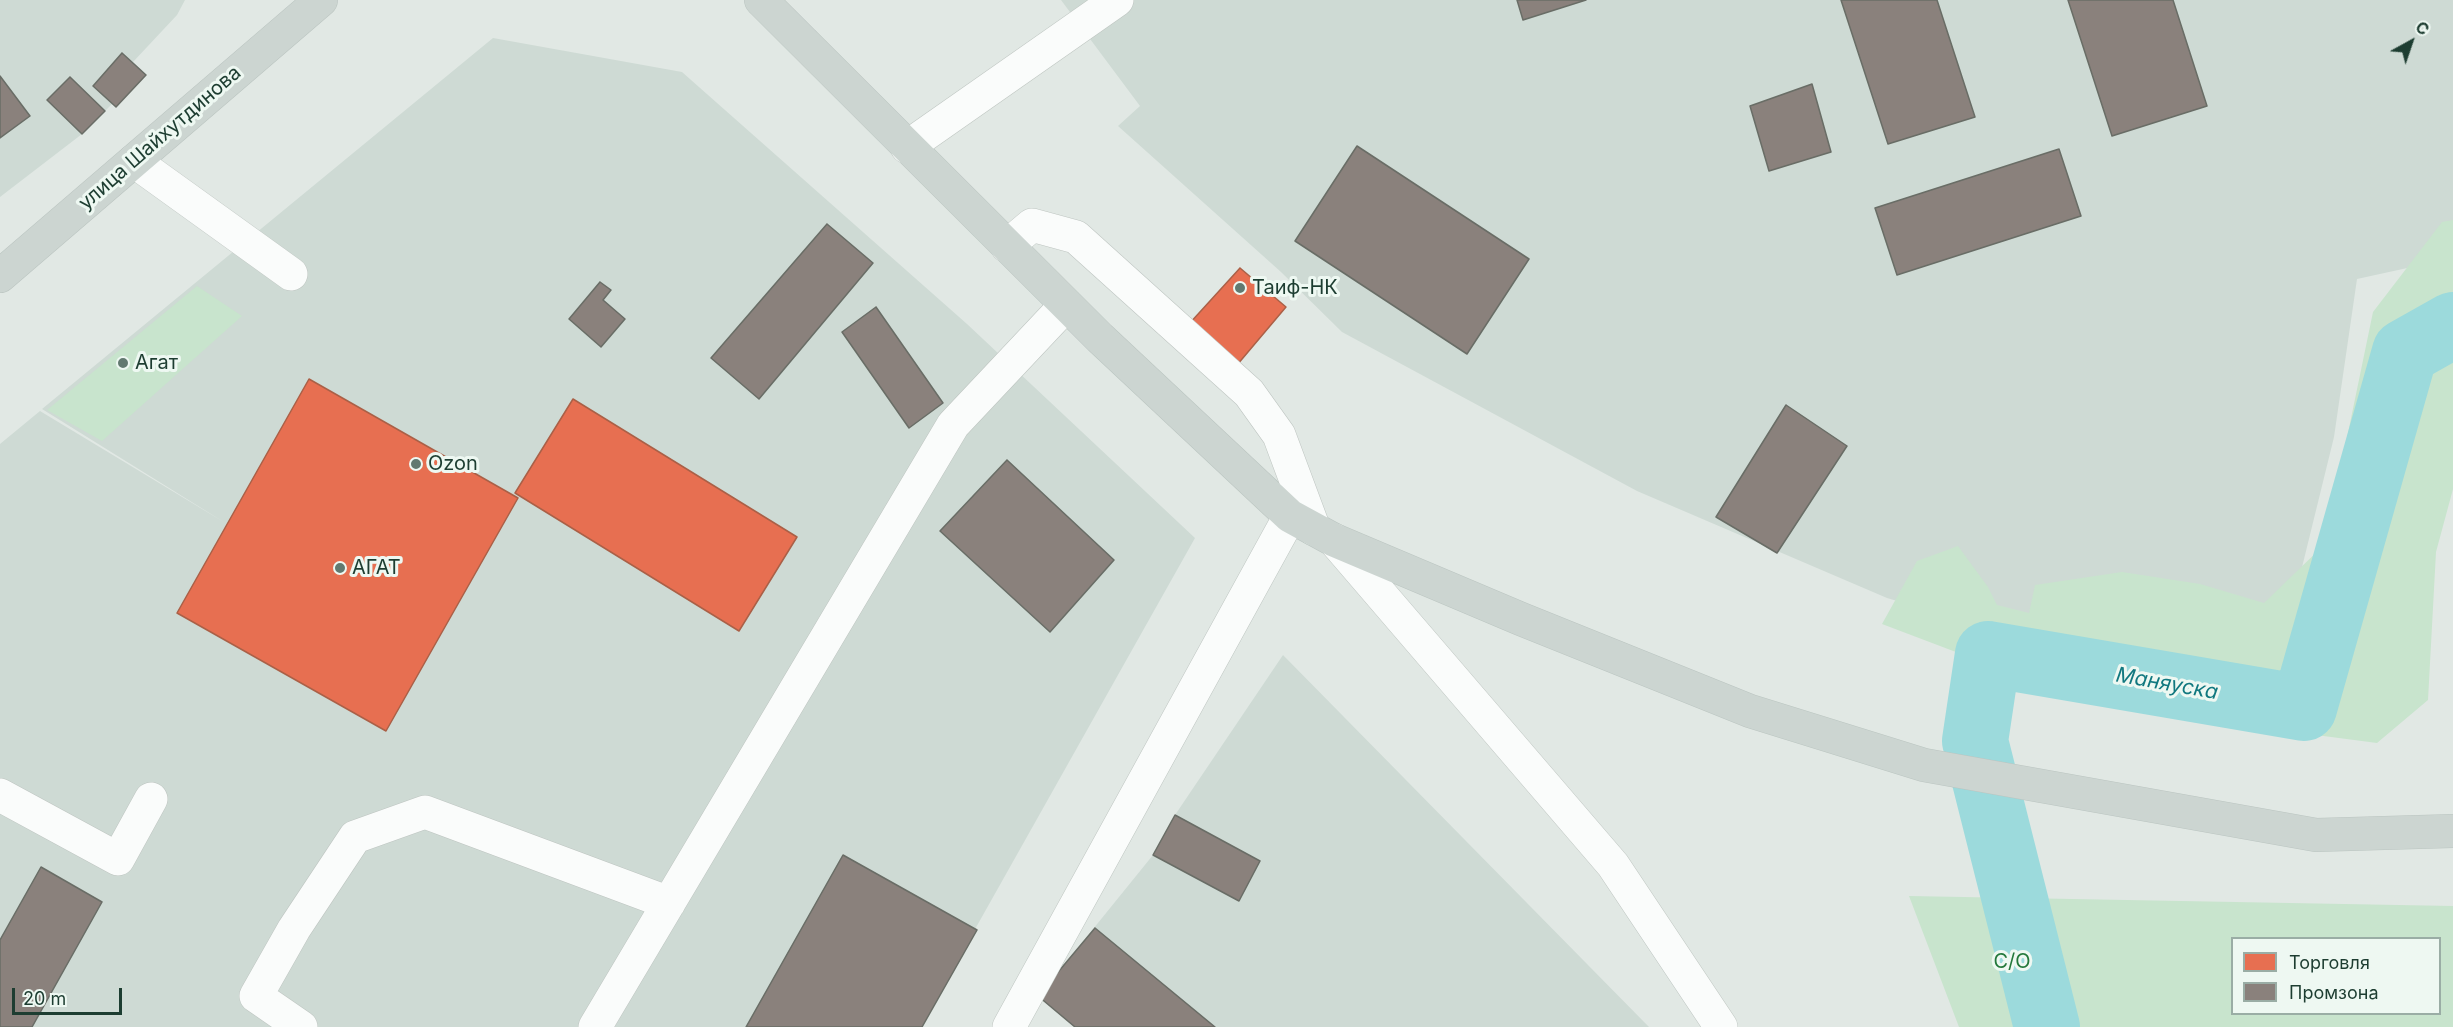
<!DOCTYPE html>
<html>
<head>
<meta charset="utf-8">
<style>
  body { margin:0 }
  #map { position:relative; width:2453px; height:1027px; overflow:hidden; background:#e1e8e4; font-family:Inter,sans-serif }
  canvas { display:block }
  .legend { position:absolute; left:2231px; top:937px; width:210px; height:78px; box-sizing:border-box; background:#eef8f2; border:2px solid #9aada5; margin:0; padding:8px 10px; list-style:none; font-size:18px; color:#1d3d31 }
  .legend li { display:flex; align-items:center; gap:12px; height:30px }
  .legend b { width:30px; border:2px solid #9aada5 }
  .north { position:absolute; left:2381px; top:12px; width:60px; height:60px; -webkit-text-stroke:4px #eef8f2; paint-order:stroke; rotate:40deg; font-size:16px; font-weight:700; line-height:24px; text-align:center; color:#1d3d31 }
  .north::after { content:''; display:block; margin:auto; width:21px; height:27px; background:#1d3d31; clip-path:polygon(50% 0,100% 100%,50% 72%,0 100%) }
  .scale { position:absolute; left:12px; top:988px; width:110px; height:27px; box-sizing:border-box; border:3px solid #1d3d31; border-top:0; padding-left:8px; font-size:18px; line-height:21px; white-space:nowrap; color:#1d3d31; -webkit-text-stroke:4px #eef8f2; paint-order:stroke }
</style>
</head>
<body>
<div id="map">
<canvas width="2453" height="1027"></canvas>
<ul class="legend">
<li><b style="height:16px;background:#e76f51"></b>Торговля</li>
<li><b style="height:16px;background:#8a817c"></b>Промзона</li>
</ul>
<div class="north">С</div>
<div class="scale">20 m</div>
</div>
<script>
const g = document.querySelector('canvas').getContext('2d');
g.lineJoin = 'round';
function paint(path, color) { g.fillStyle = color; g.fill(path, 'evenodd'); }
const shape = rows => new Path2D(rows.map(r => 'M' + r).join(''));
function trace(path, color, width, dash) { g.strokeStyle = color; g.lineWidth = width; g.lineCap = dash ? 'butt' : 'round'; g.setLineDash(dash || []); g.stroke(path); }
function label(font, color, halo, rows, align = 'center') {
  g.font = font + ' Inter,sans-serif'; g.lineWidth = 6; g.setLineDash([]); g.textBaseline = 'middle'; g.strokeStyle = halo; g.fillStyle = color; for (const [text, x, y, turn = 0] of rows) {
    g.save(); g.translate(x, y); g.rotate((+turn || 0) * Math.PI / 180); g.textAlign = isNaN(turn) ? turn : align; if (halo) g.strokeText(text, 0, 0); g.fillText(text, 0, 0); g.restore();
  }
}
const built = shape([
  [0,0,185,0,177,15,133,62,146,75,116,107,112,104,82,134,0,197],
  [1061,0,2453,0,2453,258,2357,279,2334,437,2278,665,2092,658,1887,598,1637,491,1342,332,1281,272,1118,126,1140,106],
  [493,38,682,72,967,324,1195,538,920,1027,0,1027,0,444,40,411,227,524,42,409],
  [1283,655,1649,1027,1079,1027,1038,997,1153,855,1175,815]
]);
const green = shape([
  [2453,220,2453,489,2436,552,2428,700,2377,743,2209,721,2100,698,2035,682,1882,624,1917,561,1958,546,1988,587,1997,605,2029,613,2035,585,2122,572,2200,584,2264,603,2325,544,2373,312,2442,222],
  [197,286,242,316,102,441,47,410],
  [1909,896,2453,906,2453,1027,1959,1027],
  [2232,938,2440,938,2440,1014,2232,1014]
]);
const shops = shape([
  [1240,268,1286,307,1237,365,1189,324,1240,268],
  [309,379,518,498,386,731,177,613,309,379],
  [573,399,797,537,739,631,515,493,573,399]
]);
const industry = shape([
  [1517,0,1586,0,1523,20,1517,0],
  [1841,0,1937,0,1975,117,1888,144,1841,0],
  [2068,0,2173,0,2207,106,2112,136,2068,0],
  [122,53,146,75,116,107,93,86,122,53],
  [0,76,30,116,0,138,0,76],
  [70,77,105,111,82,134,47,100,70,77],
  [1812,84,1831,152,1769,171,1750,106,1812,84],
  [1357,146,1529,259,1467,354,1295,241,1357,146],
  [2059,149,2081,216,1897,275,1875,208,2059,149],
  [827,224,873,263,759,399,711,358,827,224],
  [600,282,611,290,603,300,625,319,601,347,569,319,600,282],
  [876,307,943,403,909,428,842,332,876,307],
  [1786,405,1847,446,1777,553,1716,517,1786,405],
  [1007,460,1114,560,1050,632,940,531,1007,460],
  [1175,815,1260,861,1239,901,1153,855,1175,815],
  [843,855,977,930,922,1027,746,1027,843,855],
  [41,867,102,902,32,1027,0,1027,0,940,41,867],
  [1095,928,1215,1027,1075,1027,1038,996,1095,928]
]);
const river = shape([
  [2047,1027,1975,741,1988,654,2304,708,2405,352,2453,325]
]);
const minor = shape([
  [907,147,1117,0],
  [134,161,291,274],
  [1007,246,1032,225,1076,237,1249,393,1279,435,1314,529],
  [1334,540,1613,865,1721,1027],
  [0,795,118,859,151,799],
  [301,1027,256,996,294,929,355,837,425,812,669,903],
  [595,1027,953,425,1066,305],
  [1009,1027,1290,516]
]);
const major = shape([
  [761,0,1100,338,1290,516,1334,540,1521,619,1750,711,1924,765,2316,835,2453,831],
  [0,276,321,0]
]);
const markers = [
  [1240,288,6,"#627970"],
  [123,363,6,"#627970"],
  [416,464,6,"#627970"],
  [340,568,6,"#627970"]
];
const streetNames = [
  ["улица Шайхутдинова",160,138,-41]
];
const poiNames = [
  ["Таиф-НК",1252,288],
  ["Агат",135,363],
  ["Ozon",428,464],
  ["АГАТ",352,568]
];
const parkNames = [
  ["С/О",2012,962]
];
const waterNames = [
  ["Маняуска",2167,684,10]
];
paint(built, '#cedad4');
paint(green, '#c8e4cd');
paint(shops, '#e76f51');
trace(shops, '#aa6047', 1.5);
paint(industry, '#8a817c');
trace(industry, '#696d66', 1.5);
trace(river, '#9cdadc', 66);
trace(minor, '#bec5c1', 34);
trace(major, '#bbc5c1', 34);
trace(minor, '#fafcfb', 33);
trace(major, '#ccd5d1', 33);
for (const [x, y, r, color] of markers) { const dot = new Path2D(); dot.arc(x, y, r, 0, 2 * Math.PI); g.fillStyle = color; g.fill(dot); trace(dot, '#eef8f2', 2); }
label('20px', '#1d3d31', '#eef8f2', streetNames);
label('20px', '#1d3d31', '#eef8f2', poiNames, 'left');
label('20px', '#23783b', '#eef8f2', parkNames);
label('italic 21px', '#11787f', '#eef8f2', waterNames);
</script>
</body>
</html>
